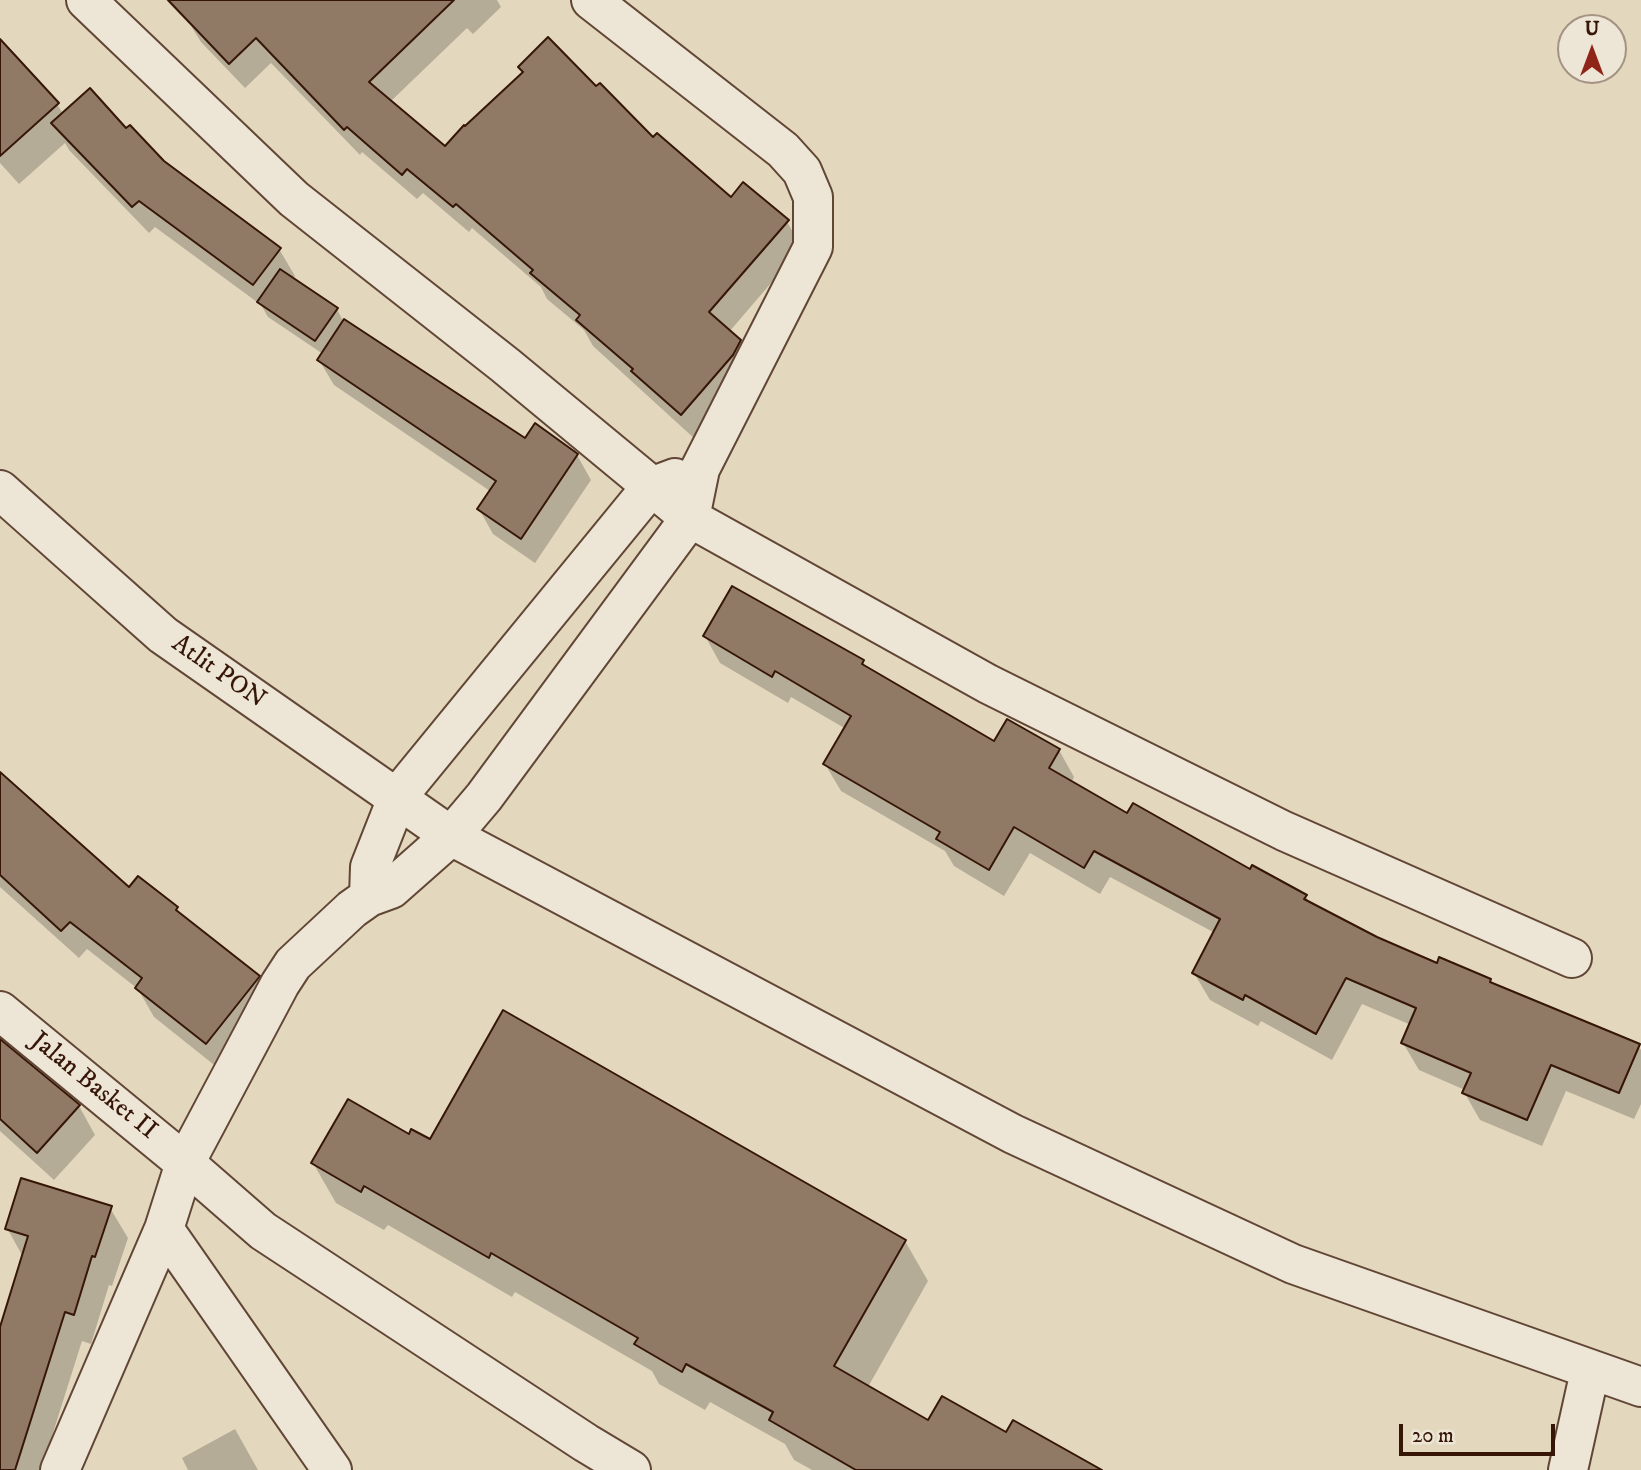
<!DOCTYPE html>
<html>
<head>
<meta charset="utf-8">
<style>
  body { margin:0 }
  #map { position:relative; width:1641px; height:1470px; overflow:hidden; background:#e3d7be; font-family:"IM FELL DW Pica",serif }
  canvas { display:block }
  .north { position:absolute; left:1557px; top:14px; width:70px; height:70px; box-sizing:border-box; background:#ede5d5; border:2px solid #a49283; border-radius:50%; rotate:0deg; font-size:19px; font-weight:700; line-height:28px; text-align:center; color:#361607 }
  .north::after { content:''; display:block; margin:auto; width:24px; height:32px; background:#8f2418; clip-path:polygon(50% 0,100% 100%,50% 72%,0 100%) }
  .scale { position:absolute; left:1399px; top:1424px; width:156px; height:32px; box-sizing:border-box; border:4px solid #361607; border-top:0; padding-left:9px; font-size:21px; line-height:24px; white-space:nowrap; color:#361607; -webkit-text-stroke:5px #ede5d5; paint-order:stroke }
</style>
</head>
<body>
<div id="map">
<canvas width="1641" height="1470"></canvas>
<div class="north">U</div>
<div class="scale">20 m</div>
</div>
<script>
const g = document.querySelector('canvas').getContext('2d');
g.lineJoin = 'round';
function paint(path, color) { g.fillStyle = color; g.fill(path, 'evenodd'); }
const shape = rows => new Path2D(rows.map(r => 'M' + r).join(''));
function trace(path, color, width, dash) { g.strokeStyle = color; g.lineWidth = width; g.lineCap = dash ? 'butt' : 'round'; g.setLineDash(dash || []); g.stroke(path); }
function label(font, color, halo, rows, align = 'center') {
  g.font = font + ' "IM FELL DW Pica",serif'; g.lineWidth = 7; g.setLineDash([]); g.textBaseline = 'middle'; g.strokeStyle = halo; g.fillStyle = color; for (const [text, x, y, turn = 0] of rows) {
    g.save(); g.translate(x, y); g.rotate((+turn || 0) * Math.PI / 180); g.textAlign = isNaN(turn) ? turn : align; if (halo) g.strokeText(text, 0, 0); g.fillText(text, 0, 0); g.restore();
  }
}
const shadow = shape([
  [166,0,497,0,501,7,473,34,467,28,390,102,446,148,524,74,520,67,596,88,653,140,731,199,787,222,802,247,729,332,740,341,755,367,696,440,593,346,584,330,547,299,541,287,472,228,469,232,423,193,417,199,362,152,360,155,271,63,245,88,201,42,191,26],
  [0,60,57,104,63,114,126,130,163,163,279,249,295,276,293,280,337,309,343,321,525,440,577,455,591,480,535,563,493,534,479,509,490,491,334,385,319,360,323,354,268,317,261,305,155,227,149,233,69,150,65,143,19,184,0,163],
  [705,636,863,662,867,668,995,743,1059,750,1074,777,1071,783,1128,815,1306,896,1310,904,1376,939,1438,965,1490,980,1493,986,1638,1046,1641,1050,1641,1104,1634,1119,1566,1091,1542,1146,1480,1120,1464,1092,1465,1090,1419,1070,1403,1043,1411,1025,1362,1004,1332,1060,1261,1021,1258,1026,1210,1000,1194,973,1215,933,1110,877,1100,894,1030,853,1004,896,954,866,945,851,841,791,825,764,846,729,791,697,788,703,720,663],
  [0,775,129,890,138,878,258,977,275,1006,223,1072,154,1017,138,989,87,949,79,958,0,887],
  [0,1041,79,1106,95,1135,54,1180,0,1131],
  [409,1136,905,1241,928,1281,868,1387,929,1422,1006,1435,1098,1470,812,1470,794,1460,785,1444,710,1402,705,1410,659,1384,652,1371,515,1292,512,1297,388,1225,384,1230,336,1203,313,1163],
  [110,1208,128,1238,112,1286,109,1285,91,1344,82,1341,45,1458,45,1470,0,1470,0,1331,23,1257,7,1228],
  [235,1429,258,1470,188,1470,182,1458]
]);
const building = shape([
  [168,0,454,0,369,82,445,146,464,125,465,126,523,72,518,67,548,37,596,86,600,83,653,137,657,133,731,197,743,182,789,220,709,312,741,340,733,355,681,415,631,371,633,369,576,320,580,315,530,273,533,270,456,204,453,207,407,169,402,175,347,127,344,130,256,38,229,64,168,0],
  [0,39,59,103,0,156,0,39],
  [90,88,126,128,130,125,164,161,281,248,253,285,139,201,132,207,51,123,90,88],
  [280,269,338,308,315,341,257,302,280,269],
  [344,319,525,438,535,423,578,454,521,539,477,509,496,481,317,360,344,319],
  [732,586,864,660,862,664,994,741,1007,719,1060,749,1049,768,1127,813,1133,803,1250,869,1252,865,1307,895,1304,899,1377,937,1437,963,1439,957,1491,979,1490,982,1640,1044,1619,1093,1551,1065,1527,1120,1462,1093,1471,1073,1401,1043,1416,1008,1346,978,1316,1034,1245,995,1243,1000,1192,973,1220,919,1094,851,1084,868,1014,827,989,870,936,839,940,832,823,764,851,716,775,671,772,677,703,636,732,586],
  [0,772,129,887,138,876,178,907,176,910,260,976,206,1044,135,988,142,978,70,922,61,931,0,875,0,772],
  [503,1010,906,1240,834,1366,928,1420,942,1396,1006,1432,1013,1420,1102,1470,856,1470,769,1420,773,1412,686,1364,682,1372,634,1344,638,1338,491,1253,489,1258,364,1186,361,1192,311,1163,348,1099,409,1134,411,1129,430,1139,503,1010],
  [0,1039,80,1105,37,1153,0,1119,0,1039],
  [21,1178,112,1206,95,1257,92,1256,74,1315,65,1312,15,1470,0,1470,0,1327,28,1236,5,1229,21,1178]
]);
const street = shape([
  [86,0,294,199,505,365,690,518,988,684,1284,831,1572,958],
  [0,490,163,635,451,836,1013,1134,1293,1264,1641,1387],
  [369,897,370,867,398,796,651,487,675,478],
  [0,1011,185,1163,263,1231,586,1443,631,1470],
  [164,1229,332,1470],
  [60,1470,164,1229,185,1163,280,984,293,964,352,909,369,897,391,889,451,836,484,797,690,518,700,469,813,247,813,197,802,171,783,150,591,0],
  [1568,1470,1590,1371]
]);
const streetNames = [
  ["Atlit PON",218,673,35],
  ["Jalan Basket II",93,1087,39]
];
paint(shadow, '#0003');
paint(building, '#907a66');
trace(building, '#361607', 2);
trace(street, '#614635', 42);
trace(street, '#ede5d5', 38);
label('26px', '#361607', '#ede5d5', streetNames);
</script>
</body>
</html>
